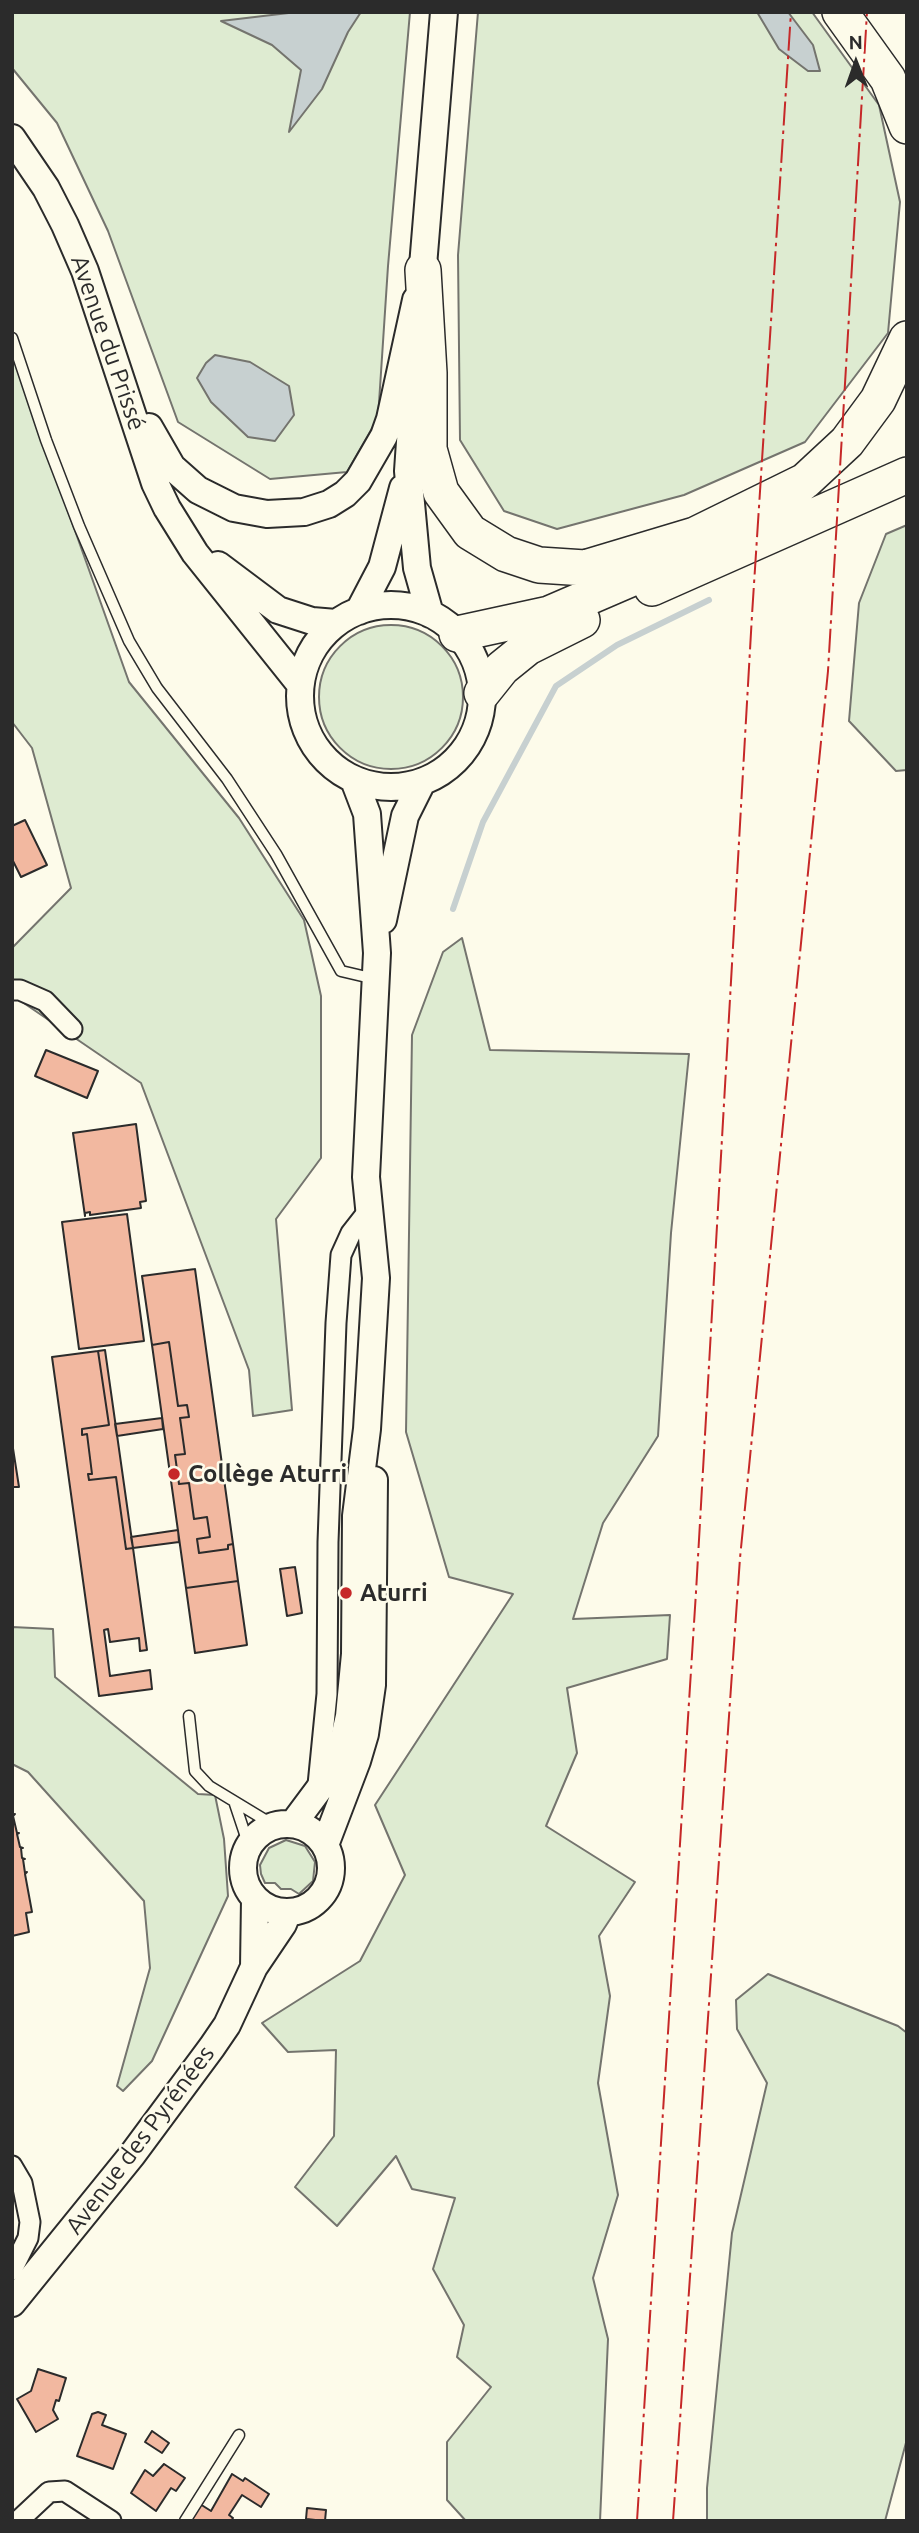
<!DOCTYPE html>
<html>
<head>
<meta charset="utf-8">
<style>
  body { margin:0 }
  #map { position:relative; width:919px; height:2533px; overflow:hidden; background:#fdfbea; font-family:Ubuntu,sans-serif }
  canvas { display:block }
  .frame { position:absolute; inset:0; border:14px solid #2b2b2b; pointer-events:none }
  .north { position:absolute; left:821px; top:28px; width:70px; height:70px; -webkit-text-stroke:5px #fdfbea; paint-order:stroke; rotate:359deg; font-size:19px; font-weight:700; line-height:28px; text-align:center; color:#2b2b2b }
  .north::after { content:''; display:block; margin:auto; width:24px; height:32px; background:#2b2b2b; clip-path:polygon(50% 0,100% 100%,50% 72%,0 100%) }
</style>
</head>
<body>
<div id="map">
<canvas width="919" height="2533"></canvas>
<div class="frame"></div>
<div class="north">N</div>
</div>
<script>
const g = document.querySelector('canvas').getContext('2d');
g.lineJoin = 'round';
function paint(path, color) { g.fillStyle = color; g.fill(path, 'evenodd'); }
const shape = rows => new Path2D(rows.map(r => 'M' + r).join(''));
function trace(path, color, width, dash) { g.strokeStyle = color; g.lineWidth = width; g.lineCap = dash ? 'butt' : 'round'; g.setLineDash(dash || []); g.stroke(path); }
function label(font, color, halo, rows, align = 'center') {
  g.font = font + ' Ubuntu,sans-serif'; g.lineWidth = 5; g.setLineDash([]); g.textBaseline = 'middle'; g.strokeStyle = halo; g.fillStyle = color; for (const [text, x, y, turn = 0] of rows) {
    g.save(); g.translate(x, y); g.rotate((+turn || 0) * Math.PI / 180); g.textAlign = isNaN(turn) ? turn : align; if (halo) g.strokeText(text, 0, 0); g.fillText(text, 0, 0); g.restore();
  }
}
const green = shape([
  [12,12,410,12,388,266,378,418,347,472,270,479,178,422,108,231,57,123,12,68,12,12],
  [478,12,812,12,879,105,900,202,888,333,805,442,684,495,557,529,504,511,460,440,458,255,478,12],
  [12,354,129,682,239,818,304,920,321,996,321,1158,276,1219,292,1410,253,1416,249,1370,141,1083,12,995,12,948,71,888,32,748,12,722,12,354],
  [907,525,907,770,896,771,849,721,859,603,886,534,907,525],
  '319 697a72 72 0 1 1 144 0a72 72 0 1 1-144 0Z',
  [462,938,490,1050,689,1054,671,1233,658,1436,603,1523,573,1619,670,1615,667,1659,567,1688,577,1753,546,1826,635,1882,599,1936,610,1996,598,2083,618,2195,593,2278,608,2339,600,2521,466,2521,447,2500,447,2442,491,2387,457,2357,464,2325,433,2269,455,2198,412,2189,396,2156,337,2226,295,2187,334,2136,336,2050,288,2052,262,2023,360,1961,405,1875,375,1805,513,1594,449,1577,406,1432,412,1035,443,952,462,938],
  [12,1627,53,1629,55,1677,198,1794,215,1795,224,1839,228,1896,152,2061,123,2091,117,2086,150,1968,144,1901,28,1772,12,1764,12,1627],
  [286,1840,305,1846,315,1862,313,1881,299,1894,291,1889,281,1889,275,1883,265,1883,261,1874,260,1865,269,1848,286,1840],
  [768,1974,898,2026,907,2033,907,2439,885,2521,707,2521,707,2488,732,2233,767,2083,737,2029,736,2000,768,1974]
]);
const water = shape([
  [297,12,361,12,348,32,322,89,289,132,301,70,272,45,221,21,297,12],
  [757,12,788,12,813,45,820,71,808,71,779,49,757,12],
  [215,355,250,362,289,386,294,415,275,441,248,437,211,402,197,378,206,363,215,355]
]);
const stream = shape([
  [453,909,483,822,556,686,617,645,709,600]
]);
const building = shape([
  [25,820,47,865,21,877,12,859,12,826,25,820],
  [46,1050,98,1071,87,1098,35,1076,46,1050],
  [136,1124,146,1201,140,1202,141,1208,90,1215,90,1212,85,1213,85,1216,73,1133,136,1124],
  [127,1214,144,1341,79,1349,62,1222,127,1214],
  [195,1269,233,1544,228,1545,228,1549,199,1553,197,1539,210,1537,207,1517,194,1519,189,1483,179,1484,175,1455,185,1454,180,1418,189,1417,187,1405,178,1406,169,1342,152,1345,142,1276,195,1269],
  [169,1342,178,1406,187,1405,189,1417,180,1418,185,1454,175,1455,179,1484,189,1483,194,1519,207,1517,210,1537,197,1539,199,1553,228,1549,228,1545,233,1544,238,1581,186,1588,152,1345,169,1342],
  [105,1350,133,1548,126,1549,116,1477,89,1480,88,1474,92,1474,87,1434,82,1435,82,1429,109,1425,98,1351,105,1350],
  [98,1351,109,1425,82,1429,82,1435,87,1434,92,1474,88,1474,89,1480,116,1477,126,1549,133,1548,147,1650,140,1651,139,1638,110,1642,108,1629,104,1630,110,1676,150,1670,152,1689,99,1696,52,1357,98,1351],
  [162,1418,163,1429,117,1436,115,1424,162,1418],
  [12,1442,19,1487,12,1487,12,1442],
  [178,1530,179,1542,133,1548,131,1537,178,1530],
  [295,1567,302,1613,287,1616,280,1569,295,1567],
  [238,1581,247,1645,195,1653,186,1588,238,1581],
  [12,1811,13,1815,15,1814,13,1816,17,1833,19,1833,17,1834,20,1847,23,1848,21,1848,22,1858,25,1859,23,1859,25,1873,27,1872,25,1874,32,1912,26,1913,29,1932,12,1936,12,1811],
  [38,2369,66,2378,59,2401,56,2400,53,2410,58,2419,36,2432,17,2399,31,2391,38,2369],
  [98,2412,106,2415,102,2425,126,2434,113,2469,77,2456,92,2414,98,2412],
  [152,2431,169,2443,162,2453,145,2442,152,2431],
  [164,2464,185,2478,176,2491,171,2488,156,2511,131,2493,145,2470,153,2476,164,2464],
  [232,2474,243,2481,245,2478,269,2494,261,2507,242,2495,229,2515,233,2518,231,2521,190,2521,200,2504,211,2511,232,2474],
  [307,2508,326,2510,325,2521,306,2519,307,2508]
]);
const service = shape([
  [12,338,46,440,79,526,129,641,157,688,227,779,276,854,341,971,375,979],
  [189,1716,195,1771,209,1786,275,1826],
  [235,1804,249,1846],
  [185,2521,239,2435]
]);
const minor = shape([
  [12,990,20,990,45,1001,72,1029],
  [318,1785,327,1694,328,1542,336,1323,341,1255,351,1233,369,1210],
  [12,2166,22,2183,30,2222,28,2238,12,2270],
  [18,2521,49,2492,65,2491,111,2521]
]);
const secondary = shape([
  [12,138,46,188,65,225,85,271,155,483,167,508,195,553,299,683],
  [421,290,444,12],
  [414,384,408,471,417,568,430,614],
  [149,427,172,467,198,490,234,508,267,514,304,512,329,504,345,494,358,481,384,436,390,419,416,300],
  [218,565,278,610,312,621,336,623],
  '300 696a91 91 0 1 1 182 0a91 91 0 1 1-182 0Z',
  [359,611,382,567,403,488],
  [383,920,405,816,422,782],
  [293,1824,328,1777,342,1747,349,1716,355,1654,356,1516,367,1429,376,1278,366,1177,377,953,367,814,354,780],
  '243 1868a44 44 0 1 1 88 0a44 44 0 1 1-88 0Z',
  [325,1845,357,1761,365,1734,372,1685,374,1480],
  [254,1967,255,1899],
  [12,2303,132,2155,212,2047,227,2025,254,1967,283,1924,288,1912]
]);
const motorway = shape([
  [840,12,888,79,907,126],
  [423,270,429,373,429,449,441,492,470,532,506,554,539,565,585,568,695,535,805,481],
  [787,495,805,481,847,442,878,400,907,339],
  [652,588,907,475],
  [457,634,549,614,672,561],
  [482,693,502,668,528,647,582,620]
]);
const power = shape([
  [637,2521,696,1592,752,615,791,12],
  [673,2521,740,1558,828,671,867,12]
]);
const markers = [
  [174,1474,7,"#c62828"],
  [346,1593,7,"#c62828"]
];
const streetNames = [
  ["Avenue du Prissé",108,343,71],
  ["Avenue des Pyrénées",140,2140,-53]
];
const poiNames = [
  ["Collège Aturri",188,1474],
  ["Aturri",360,1593]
];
paint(green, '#deebd1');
trace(green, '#74746e', 2);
paint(water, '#c7d0d0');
trace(water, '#74746e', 2);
trace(stream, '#c7d0d0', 6);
paint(building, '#f2b8a0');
trace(building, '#2b2b2b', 2);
trace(service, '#2b2b2b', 13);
trace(minor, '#2b2b2b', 23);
trace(secondary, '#2b2b2b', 30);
trace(motorway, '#2b2b2b', 38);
trace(service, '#fdfbea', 10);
trace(minor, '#fdfbea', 19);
trace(secondary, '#fdfbea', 26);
trace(motorway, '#fdfbea', 35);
trace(power, '#c62828', 2, [24, 5, 3.5, 5]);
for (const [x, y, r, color] of markers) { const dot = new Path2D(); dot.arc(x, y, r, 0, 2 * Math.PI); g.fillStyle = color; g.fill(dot); trace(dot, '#fdfbea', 2.5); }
label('24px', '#2b2b2b', '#fdfbea', streetNames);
label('bold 24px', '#2b2b2b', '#fdfbea', poiNames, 'left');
</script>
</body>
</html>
